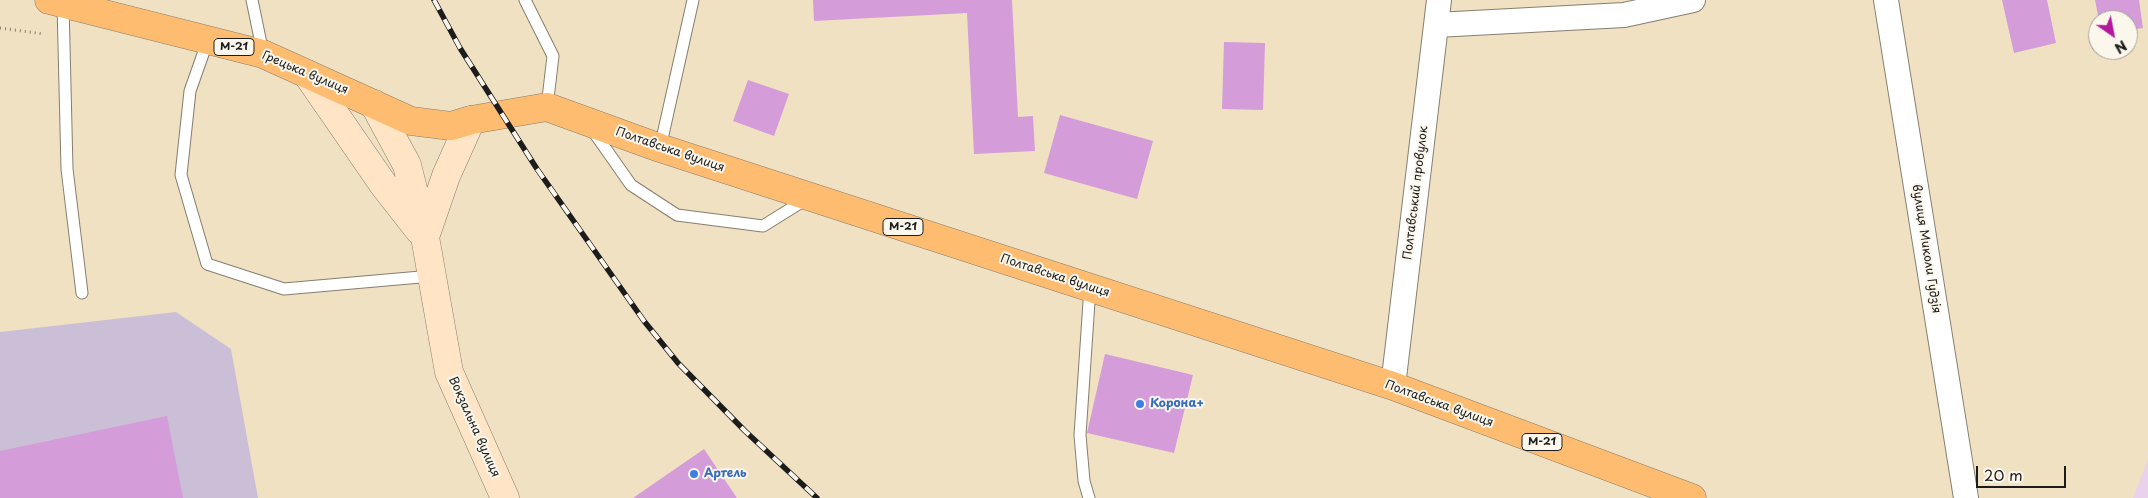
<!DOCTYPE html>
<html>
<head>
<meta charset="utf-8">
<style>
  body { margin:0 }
  #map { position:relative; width:2148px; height:498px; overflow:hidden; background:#f0e1c2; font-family:"Playpen Sans",sans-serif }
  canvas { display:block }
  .north { position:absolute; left:2088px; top:10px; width:50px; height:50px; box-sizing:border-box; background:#fbf7ec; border:1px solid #a29f99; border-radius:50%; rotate:147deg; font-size:14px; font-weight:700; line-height:20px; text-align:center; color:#1c1c1c }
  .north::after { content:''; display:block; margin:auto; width:18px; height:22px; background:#b5179e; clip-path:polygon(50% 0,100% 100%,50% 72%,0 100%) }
  .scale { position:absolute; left:1976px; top:466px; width:90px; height:22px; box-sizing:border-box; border:2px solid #1c1c1c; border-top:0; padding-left:6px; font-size:15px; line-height:18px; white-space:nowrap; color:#1c1c1c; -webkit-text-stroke:4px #fbf7ec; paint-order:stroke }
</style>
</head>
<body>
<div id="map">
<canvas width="2148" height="498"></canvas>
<div class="north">N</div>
<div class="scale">20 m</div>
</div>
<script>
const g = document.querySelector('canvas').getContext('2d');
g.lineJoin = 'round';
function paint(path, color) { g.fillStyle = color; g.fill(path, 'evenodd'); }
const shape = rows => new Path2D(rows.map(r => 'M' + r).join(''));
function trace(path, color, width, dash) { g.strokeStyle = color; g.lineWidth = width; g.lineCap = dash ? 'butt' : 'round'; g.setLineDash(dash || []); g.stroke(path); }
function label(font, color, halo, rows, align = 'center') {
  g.font = font + ' "Playpen Sans",sans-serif'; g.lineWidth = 4; g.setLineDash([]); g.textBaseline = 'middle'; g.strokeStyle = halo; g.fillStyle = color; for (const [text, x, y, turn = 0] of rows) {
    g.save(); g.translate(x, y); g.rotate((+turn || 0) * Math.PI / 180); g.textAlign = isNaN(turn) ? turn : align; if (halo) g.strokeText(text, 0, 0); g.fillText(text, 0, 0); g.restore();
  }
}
const built = shape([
  [2148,459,2148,498,2133,498]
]);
const industrial = shape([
  [176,312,231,349,258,498,0,498,0,332]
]);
const building = shape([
  [813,0,1012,0,1018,117,1033,116,1035,151,974,154,967,13,814,21],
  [2002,0,2047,0,2056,43,2014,53],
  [2095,0,2139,0,2143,28,2128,30,2128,20,2099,20],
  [1224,42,1265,43,1263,110,1222,109],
  [748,80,789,94,774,136,733,121],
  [1060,115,1153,141,1137,199,1044,173],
  [1105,354,1193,375,1174,453,1087,433],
  [167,416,183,498,0,498,0,451],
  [704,449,737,498,633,498]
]);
const path = shape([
  [0,28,44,34]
]);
const lane = shape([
  [252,0,263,53],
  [525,0,553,56,547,107],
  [63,4,67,169,82,293],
  [208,40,190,91,181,175,207,264,284,289,432,276],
  [591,128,631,185,677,215,763,226,808,198],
  [660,148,693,0],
  [1089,498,1084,481,1080,435,1090,287]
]);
const street = shape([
  [1886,0,1966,498],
  [1436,25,1624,15,1693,0],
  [1393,386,1439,0]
]);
const secondary = shape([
  [307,74,383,184,419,230],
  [374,104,407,165,425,237,449,372,505,498],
  [425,237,446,176,471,120]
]);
const highway = shape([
  [49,0,263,54,411,121,451,126,471,120,547,107,660,148,1393,386,1692,498]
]);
const rail = shape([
  [434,0,460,48,537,169,644,321,678,363,745,431,817,498]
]);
const markers = [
  [1140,404,5,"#3f7fe0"],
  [694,474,5,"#3f7fe0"]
];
const shields = [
  [234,47,40],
  [903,227,40],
  [1542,442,40]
];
const shieldNames = [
  ["М-21",234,47],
  ["М-21",903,227],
  ["М-21",1542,442]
];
const streetNames = [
  ["Грецька вулиця",305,73,23],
  ["Полтавська вулиця",670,150,19],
  ["Полтавський провулок",1416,193,-83],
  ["вулиця Миколи Гудзія",1926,249,81],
  ["Полтавська вулиця",1055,276,18],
  ["Полтавська вулиця",1439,404,20],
  ["Вокзальна вулиця",474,427,66]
];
const shopNames = [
  ["Корона+",1150,404],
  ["Артель",704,474]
];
paint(built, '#ead1ec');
paint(industrial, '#cabfd6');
paint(building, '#d59cda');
trace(lane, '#867e6f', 13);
trace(street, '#867e6f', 26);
trace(secondary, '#867e6f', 29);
trace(highway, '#867e6f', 29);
trace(path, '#867e6f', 3, [1, 4]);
trace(lane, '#fff', 11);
trace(street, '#fff', 24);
trace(secondary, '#ffe4c6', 28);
trace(highway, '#febc70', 28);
trace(rail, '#1c1c1c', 5.5);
trace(rail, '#fbf7ec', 4, [11]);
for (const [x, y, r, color] of markers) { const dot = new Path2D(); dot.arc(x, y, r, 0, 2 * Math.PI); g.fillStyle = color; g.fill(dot); trace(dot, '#fbf7ec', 2); }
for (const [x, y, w] of shields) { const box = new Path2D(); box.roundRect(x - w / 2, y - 8.5, w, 17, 4); g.fillStyle = '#fbf7ec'; g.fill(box); trace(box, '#1c1c1c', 1); }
label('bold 11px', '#1c1c1c', null, shieldNames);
label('12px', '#1c1c1c', '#fbf7ec', streetNames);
label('bold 12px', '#366cbe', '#fbf7ec', shopNames, 'left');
</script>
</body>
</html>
